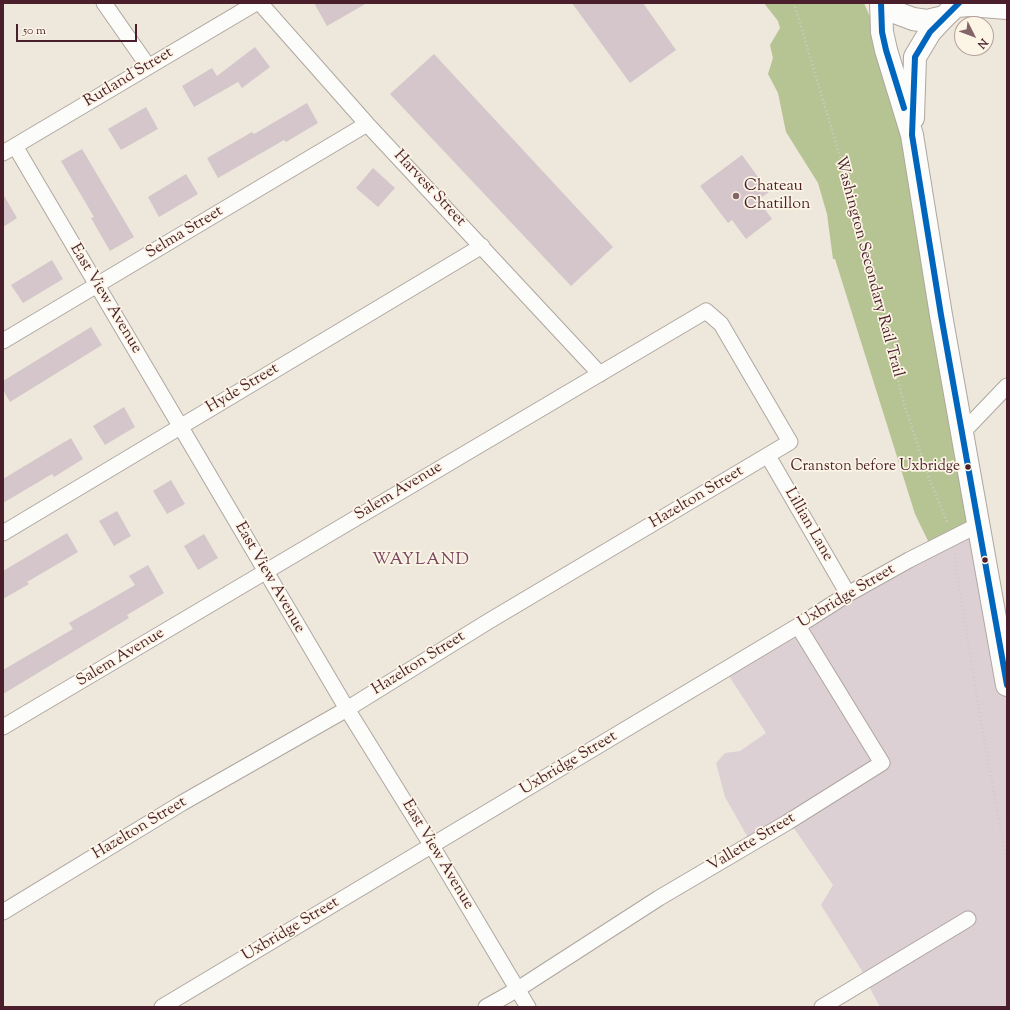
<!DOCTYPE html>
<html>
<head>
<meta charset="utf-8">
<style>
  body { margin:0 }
  #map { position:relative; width:1010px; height:1010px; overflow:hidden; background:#ede8db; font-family:"Sorts Mill Goudy",serif }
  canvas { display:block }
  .frame { position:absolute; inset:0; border:4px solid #4a1f2b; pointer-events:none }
  .north { position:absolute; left:954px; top:16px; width:40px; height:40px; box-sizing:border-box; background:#fcf5e5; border:1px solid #b59f9b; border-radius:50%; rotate:132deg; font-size:11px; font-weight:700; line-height:16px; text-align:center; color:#4a1f2b }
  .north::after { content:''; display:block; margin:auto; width:14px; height:18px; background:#836569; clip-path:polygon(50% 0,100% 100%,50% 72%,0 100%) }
  .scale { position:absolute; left:16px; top:24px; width:121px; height:18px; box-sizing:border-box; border:2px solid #4a1f2b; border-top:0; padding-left:5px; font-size:12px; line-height:14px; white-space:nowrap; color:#4a1f2b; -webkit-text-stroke:3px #fcf5e5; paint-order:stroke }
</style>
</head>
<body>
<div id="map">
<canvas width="1010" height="1010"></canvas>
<div class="frame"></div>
<div class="north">N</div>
<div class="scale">50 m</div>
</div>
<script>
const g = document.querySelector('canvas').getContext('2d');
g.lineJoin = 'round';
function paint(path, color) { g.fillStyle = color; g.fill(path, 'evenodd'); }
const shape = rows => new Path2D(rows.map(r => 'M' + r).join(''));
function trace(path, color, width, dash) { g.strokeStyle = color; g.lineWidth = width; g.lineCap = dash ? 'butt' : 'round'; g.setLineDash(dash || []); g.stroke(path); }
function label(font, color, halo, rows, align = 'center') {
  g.font = font + ' "Sorts Mill Goudy",serif'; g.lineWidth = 3.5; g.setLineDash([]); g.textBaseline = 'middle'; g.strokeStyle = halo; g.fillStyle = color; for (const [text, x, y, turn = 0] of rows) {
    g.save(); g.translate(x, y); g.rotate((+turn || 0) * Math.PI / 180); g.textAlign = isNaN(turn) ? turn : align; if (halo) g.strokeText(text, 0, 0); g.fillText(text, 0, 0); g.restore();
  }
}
const industrial = shape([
  [976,528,1007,678,1007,1007,880,1007,865,979,862,971,821,905,833,885,791,824,751,843,725,797,716,763,725,753,740,751,766,733,727,673]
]);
const forest = shape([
  [764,3,864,3,878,36,916,157,978,523,930,545,915,514,835,259,833,259,827,214,818,183,786,132,778,93,768,74,773,58,770,45,780,28,778,21]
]);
const building = shape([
  [314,3,367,3,327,26],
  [572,3,643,3,676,50,630,83],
  [255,47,270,67,242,88,238,82,194,107,182,86,212,68,217,76],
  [434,54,613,247,571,286,390,94],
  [307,103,318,123,286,142,284,140,218,178,207,158,252,132,254,134],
  [146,107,158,129,121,150,108,129],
  [82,149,134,237,110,251,91,218,94,217,61,161],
  [742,155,769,192,758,200,772,219,746,239,732,220,728,223,700,186],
  [373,168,395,188,378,207,356,188],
  [186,174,198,194,159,217,148,197],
  [3,194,17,218,3,227],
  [52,260,63,279,23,303,11,285],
  [91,327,102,345,10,402,3,390,3,381],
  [124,407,135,427,105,445,93,426],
  [71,438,83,459,54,477,52,474,3,503,3,479],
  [171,480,185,504,167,514,153,491],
  [117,511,131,536,114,546,99,521],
  [67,533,78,552,27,582,29,584,3,599,3,571],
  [204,534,218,558,198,570,184,546],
  [148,565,164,593,127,615,129,618,3,694,3,670,73,629,69,623,135,585,129,576]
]);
const path = shape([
  [794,3,840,157,866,252,904,404,930,481,948,524],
  [955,554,956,568,981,720,1007,866]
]);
const minor = shape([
  [104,3,148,66],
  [260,3,367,124,600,374],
  [15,146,347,709,432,846,528,1007],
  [3,153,256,3],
  [3,341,367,124],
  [962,433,1007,386],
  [768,456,848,594],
  [3,533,482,246],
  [3,727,706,311,721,324,790,442,489,621,347,709,182,803,3,912],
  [162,1007,798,626,848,594,909,560,978,525],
  [486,1007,518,989,659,898,788,822,882,763,798,626],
  [822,1007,968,919]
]);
const secondary = shape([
  [881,3,882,32,886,50,912,135,941,315,1007,685],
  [913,118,915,57,930,32,944,17]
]);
const primary = shape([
  [884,3,897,13,913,19,927,21,944,17,959,3],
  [957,6,969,5,1007,8]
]);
const bus1 = shape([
  [881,3,882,32,886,50,904,108],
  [959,3,930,32,915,57,912,135,941,315,1007,685]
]);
const markers = [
  [736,196,4,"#836569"],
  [968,467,3.5,"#4a1f2b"],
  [985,560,3.5,"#4a1f2b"]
];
const busNames = [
  ["Cranston before Uxbridge",960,467]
];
const streetNames = [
  ["Rutland Street",129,78,-31],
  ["Harvest Street",429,189,47],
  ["Selma Street",185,233,-31],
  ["Washington Secondary Rail Trail",868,267,75],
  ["East View Avenue",105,299,59],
  ["Hyde Street",243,389,-31],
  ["Salem Avenue",399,492,-31],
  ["Hazelton Street",697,498,-31],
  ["Lillian Lane",808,525,60],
  ["East View Avenue",269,578,60],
  ["Uxbridge Street",847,597,-31],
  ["Salem Avenue",121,658,-31],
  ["Hazelton Street",419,664,-32],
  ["Uxbridge Street",569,764,-31],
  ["Hazelton Street",140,829,-31],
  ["Vallette Street",752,843,-31],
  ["East View Avenue",437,855,59],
  ["Uxbridge Street",291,930,-31]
];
const poiNames = [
  ["Chateau",744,187],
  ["Chatillon",744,205]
];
const neighbourhoodNames = [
  ["WAYLAND",421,561]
];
paint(industrial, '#ddd0d4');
paint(forest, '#b6c392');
paint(building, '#d4c6cb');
trace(minor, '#afa6a0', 17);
trace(secondary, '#afa6a0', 24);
trace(primary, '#afa6a0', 24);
trace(path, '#d0cbc9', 2.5, [1, 3]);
trace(minor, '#fcfcfa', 15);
trace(secondary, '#fcfcfa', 22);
trace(primary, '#fcfcfa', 22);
trace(bus1, '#0065bd', 6);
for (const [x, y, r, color] of markers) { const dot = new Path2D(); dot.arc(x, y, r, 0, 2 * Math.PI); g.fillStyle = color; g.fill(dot); trace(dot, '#fcf5e5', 1.5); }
label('15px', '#4a1f2b', '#fcf5e5', busNames, 'right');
label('16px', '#4a1f2b', '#fcf5e5', streetNames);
label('16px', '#4a1f2b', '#fcf5e5', poiNames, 'left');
g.letterSpacing = '1px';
label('17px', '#7b4864', '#fcf5e5', neighbourhoodNames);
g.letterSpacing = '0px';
</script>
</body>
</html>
